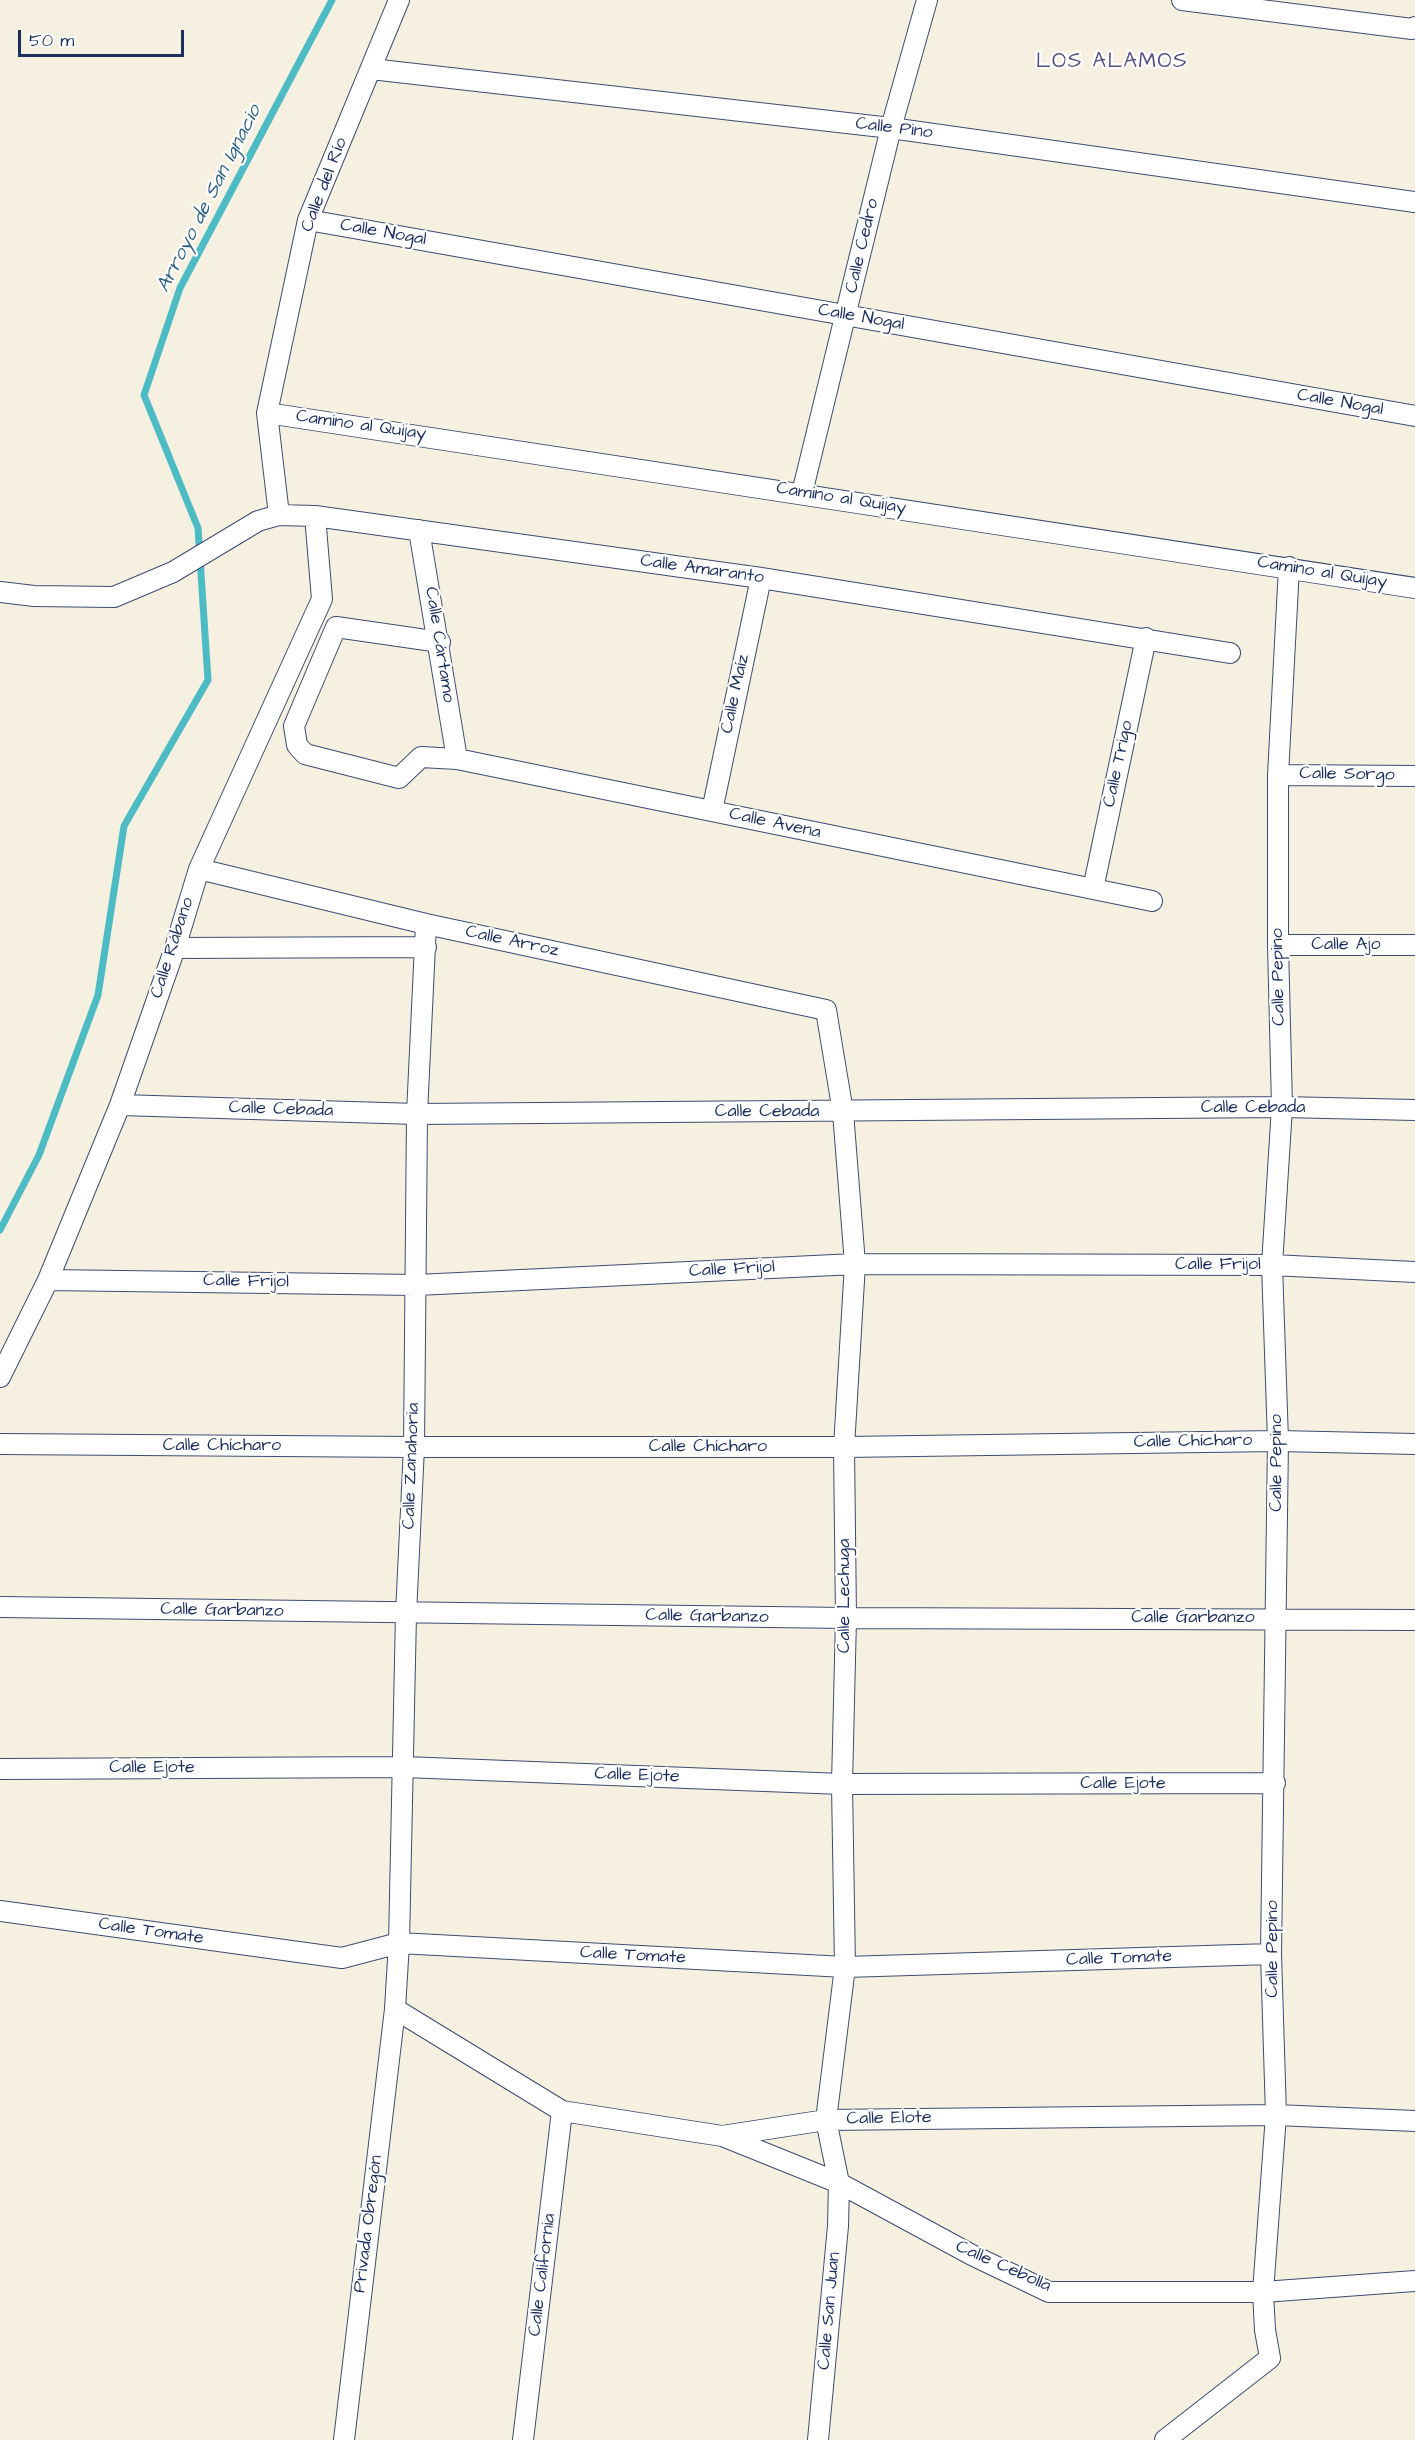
<!DOCTYPE html>
<html>
<head>
<meta charset="utf-8">
<style>
  body { margin:0 }
  #map { position:relative; width:1415px; height:2440px; overflow:hidden; background:#f6f0e0; font-family:"Architects Daughter",sans-serif }
  canvas { display:block }
  .scale { position:absolute; left:18px; top:30px; width:166px; height:27px; box-sizing:border-box; border:3px solid #1b2f5e; border-top:0; padding-left:8px; font-size:18px; line-height:21px; white-space:nowrap; color:#1b2f5e; -webkit-text-stroke:4px #fff; paint-order:stroke }
</style>
</head>
<body>
<div id="map">
<canvas width="1415" height="2440"></canvas>
<div class="scale">50 m</div>
</div>
<script>
const g = document.querySelector('canvas').getContext('2d');
g.lineJoin = 'round';
const shape = rows => new Path2D(rows.map(r => 'M' + r).join(''));
function trace(path, color, width, dash) { g.strokeStyle = color; g.lineWidth = width; g.lineCap = dash ? 'butt' : 'round'; g.setLineDash(dash || []); g.stroke(path); }
function label(font, color, halo, rows, align = 'center') {
  g.font = font + ' "Architects Daughter",sans-serif'; g.lineWidth = 4.5; g.setLineDash([]); g.textBaseline = 'middle'; g.strokeStyle = halo; g.fillStyle = color; for (const [text, x, y, turn = 0] of rows) {
    g.save(); g.translate(x, y); g.rotate((+turn || 0) * Math.PI / 180); g.textAlign = isNaN(turn) ? turn : align; if (halo) g.strokeText(text, 0, 0); g.fillText(text, 0, 0); g.restore();
  }
}
const stream = shape([
  [0,1230,39,1155,98,995,124,826,208,680,198,528,144,395,180,288,332,0]
]);
const minor = shape([
  [1182,0,1412,29,1415,27],
  [371,69,891,128,1415,202],
  [308,220,1415,416],
  [267,413,1415,588],
  [802,493,891,128,927,0],
  [279,515,267,413,308,220,399,0],
  [419,530,457,759],
  [0,592,34,596,114,597,173,572,258,521,279,515,315,516,761,578,1230,653],
  [440,642,336,627,294,726,297,745,305,754,399,778,421,757,457,759,1152,901],
  [1278,775,1415,776],
  [712,811,761,578],
  [199,869,426,924,826,1010,843,1112,855,1264,844,1447,846,1618,842,1784,845,1967,826,2120,839,2183,838,2226,818,2440],
  [1093,889,1146,638],
  [1278,945,1415,945],
  [175,948,426,947],
  [120,1105,417,1114,1282,1107,1415,1110],
  [48,1280,417,1285,855,1264,1272,1265,1415,1272],
  [0,1377,48,1280,120,1105,175,948,199,869,322,599,315,516],
  [0,1444,414,1447,844,1447,1278,1441,1415,1444],
  [0,1607,846,1618,1415,1620],
  [0,1769,404,1767,842,1784,1275,1783],
  [0,1911,342,1958,399,1943,845,1967,1271,1954],
  [395,2009,562,2111,722,2136,826,2120,1276,2115,1415,2121],
  [725,2137,839,2183,972,2255,1049,2292,1263,2292,1415,2281],
  [344,2440,395,2009,399,1943,406,1614,414,1447,417,1114,426,924],
  [523,2440,562,2111],
  [1165,2440,1270,2358,1265,2330,1263,2292,1276,2115,1271,1954,1278,1441,1272,1265,1282,1107,1278,945,1278,775,1289,567]
]);
const streetNames = [
  ["Calle Pino",894,129,7],
  ["Calle del Río",325,185,-69],
  ["Calle Nogal",383,233,10],
  ["Calle Cedro",863,246,-77],
  ["Calle Nogal",861,318,10],
  ["Calle Nogal",1340,403,10],
  ["Camino al Quijay",361,426,8],
  ["Camino al Quijay",841,499,9],
  ["Calle Amaranto",702,570,8],
  ["Camino al Quijay",1322,573,9],
  ["Calle Cártamo",439,645,81],
  ["Calle Maíz",736,694,-78],
  ["Calle Trigo",1119,764,-78],
  ["Calle Sorgo",1347,775,1],
  ["Calle Avena",775,824,12],
  ["Calle Arroz",512,942,12],
  ["Calle Ajo",1346,945],
  ["Calle Rábano",173,948,-72],
  ["Calle Pepino",1279,977,-91],
  ["Calle Cebada",1253,1108],
  ["Calle Cebada",281,1110,2],
  ["Calle Cebada",767,1112],
  ["Calle Frijol",1218,1265],
  ["Calle Frijol",732,1270,-3],
  ["Calle Frijol",246,1282,1],
  ["Calle Chícharo",1193,1442,-1],
  ["Calle Chícharo",222,1446],
  ["Calle Chícharo",708,1447],
  ["Calle Pepino",1277,1463,-90],
  ["Calle Zanahoria",412,1466,-88],
  ["Calle Lechuga",845,1596,-90],
  ["Calle Garbanzo",222,1611,1],
  ["Calle Garbanzo",707,1617,1],
  ["Calle Garbanzo",1193,1618],
  ["Calle Ejote",152,1768],
  ["Calle Ejote",637,1776,2],
  ["Calle Ejote",1123,1784],
  ["Calle Tomate",151,1932,8],
  ["Calle Pepino",1273,1949,-90],
  ["Calle Tomate",633,1956,3],
  ["Calle Tomate",1119,1959,-2],
  ["Calle Elote",889,2119,-1],
  ["Privada Obregón",369,2224,-83],
  ["Calle Cebolla",1003,2267,24],
  ["Calle California",543,2275,-83],
  ["Calle San Juan",830,2311,-85]
];
const waterNames = [
  ["Arroyo de San Ignacio",210,199,-63]
];
const quarterNames = [
  ["LOS ALAMOS",1112,63]
];
trace(stream, '#4cbbc4', 7);
trace(minor, '#3c4c72', 22);
trace(minor, '#fff', 20);
label('18px', '#1b2f5e', '#fff', streetNames);
label('italic 20px', '#2c6082', '#fff', waterNames);
g.letterSpacing = '1.5px';
label('21px', '#585282', '#fff', quarterNames);
g.letterSpacing = '0px';
</script>
</body>
</html>
